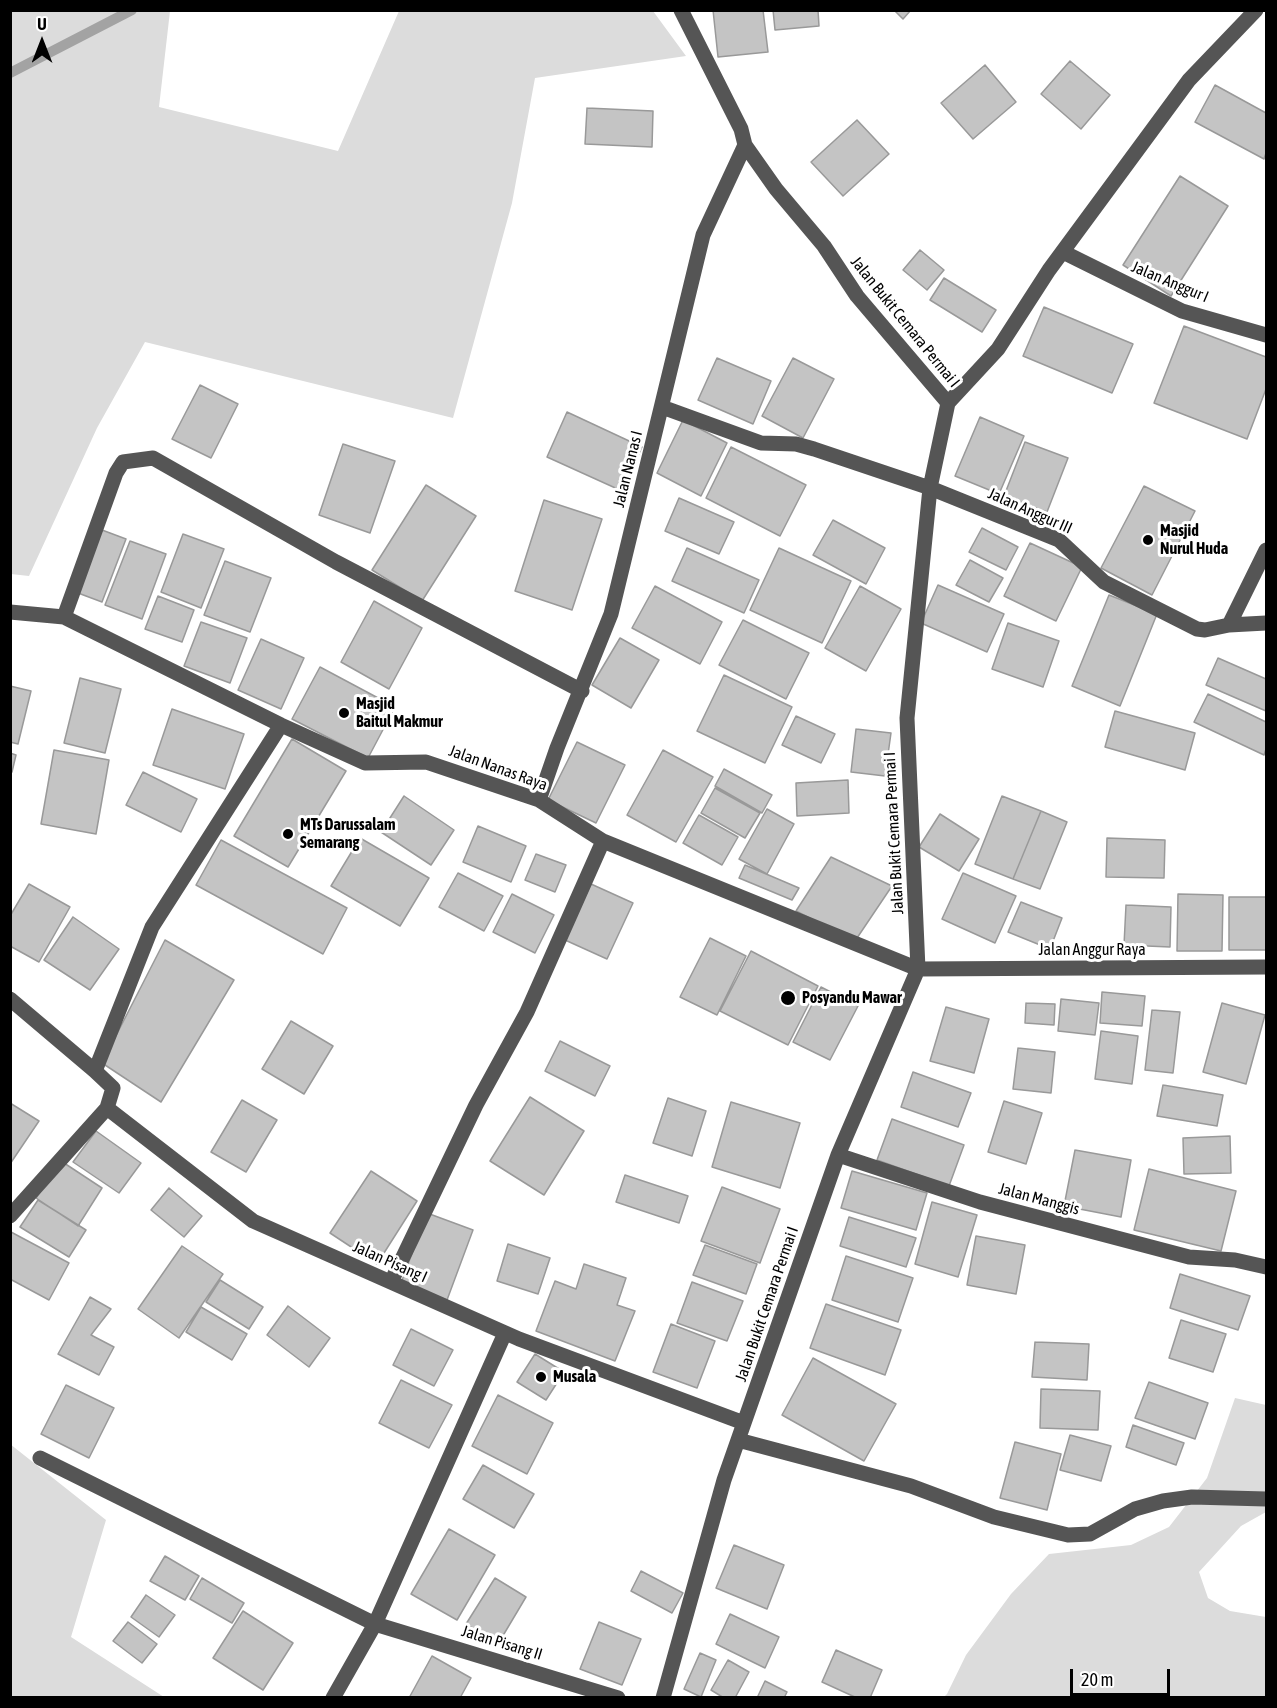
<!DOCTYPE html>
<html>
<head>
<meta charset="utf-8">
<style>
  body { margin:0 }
  #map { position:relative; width:1277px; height:1708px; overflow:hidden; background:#fff; font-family:"Asap Condensed",sans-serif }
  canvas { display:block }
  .frame { position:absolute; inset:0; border:12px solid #000; pointer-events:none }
  .north { position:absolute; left:12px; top:12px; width:60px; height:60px; -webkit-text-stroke:4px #fff; paint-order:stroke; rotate:0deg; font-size:16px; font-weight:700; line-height:24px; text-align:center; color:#000 }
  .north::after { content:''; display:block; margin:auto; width:21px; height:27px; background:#000; clip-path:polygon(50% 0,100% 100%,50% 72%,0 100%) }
  .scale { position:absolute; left:1070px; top:1669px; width:100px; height:27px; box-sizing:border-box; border:3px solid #000; border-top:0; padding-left:8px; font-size:18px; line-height:21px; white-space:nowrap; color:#000; -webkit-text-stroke:4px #fff; paint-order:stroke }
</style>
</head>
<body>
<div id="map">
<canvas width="1277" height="1708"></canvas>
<div class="frame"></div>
<div class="north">U</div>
<div class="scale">20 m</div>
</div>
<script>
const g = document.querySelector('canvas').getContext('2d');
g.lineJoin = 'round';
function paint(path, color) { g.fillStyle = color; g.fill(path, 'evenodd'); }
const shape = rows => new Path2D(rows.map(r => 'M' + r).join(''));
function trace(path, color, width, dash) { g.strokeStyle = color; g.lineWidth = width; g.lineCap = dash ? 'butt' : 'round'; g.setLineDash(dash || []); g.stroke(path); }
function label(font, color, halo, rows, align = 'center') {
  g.font = font + ' "Asap Condensed",sans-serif'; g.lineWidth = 6; g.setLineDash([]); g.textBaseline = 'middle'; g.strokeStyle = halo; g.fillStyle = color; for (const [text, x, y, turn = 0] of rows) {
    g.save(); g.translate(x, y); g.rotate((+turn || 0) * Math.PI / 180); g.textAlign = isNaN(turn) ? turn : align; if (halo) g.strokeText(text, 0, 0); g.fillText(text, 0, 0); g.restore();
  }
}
const green = shape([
  [10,11,170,11,159,107,338,151,399,11,653,11,686,56,535,78,512,203,453,418,145,342,97,428,29,576,11,574],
  [1235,1398,1266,1405,1266,1512,1241,1526,1199,1572,1208,1598,1230,1611,1266,1617,1266,1697,943,1698,947,1694,966,1655,1011,1594,1049,1554,1131,1545,1169,1527,1207,1478],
  [10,1444,106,1520,71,1637,164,1697,11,1697]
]);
const stream = shape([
  [10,73,132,10]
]);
const building = shape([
  [713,10,763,10,768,52,718,57,713,10],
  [773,10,818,10,819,26,775,30,773,10],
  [894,10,911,10,903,19,894,10],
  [1070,61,1110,95,1081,129,1041,94,1070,61],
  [985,65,1016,102,973,139,941,103,985,65],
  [1215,85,1266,113,1266,153,1264,159,1195,122,1215,85],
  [587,108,653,111,652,147,585,144,587,108],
  [857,120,889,154,843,196,811,162,857,120],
  [1180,176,1228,206,1171,296,1123,265,1180,176],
  [920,250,944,270,927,290,903,270,920,250],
  [944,278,996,310,982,332,930,300,944,278],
  [1044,307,1133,344,1112,393,1023,356,1044,307],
  [1184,326,1266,357,1266,389,1247,439,1154,403,1184,326],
  [717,358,771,381,753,424,698,400,717,358],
  [793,358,834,379,803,438,762,416,793,358],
  [200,385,238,404,211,458,172,439,200,385],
  [567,412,642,447,622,491,547,457,567,412],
  [980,417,1024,436,999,494,955,476,980,417],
  [683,420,727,443,701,496,657,473,683,420],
  [1025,442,1068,458,1047,512,1004,496,1025,442],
  [343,444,395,461,370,533,319,515,343,444],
  [731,447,806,485,780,536,706,498,731,447],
  [426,485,476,516,422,601,372,570,426,485],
  [1144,486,1195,511,1152,595,1101,568,1144,486],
  [679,498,734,522,719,554,665,531,679,498],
  [544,500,602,519,572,610,515,591,544,500],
  [833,520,885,548,866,584,813,555,833,520],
  [982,528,1018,547,1006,570,969,552,982,528],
  [102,530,126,539,102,602,78,593,102,530],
  [183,534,224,549,201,608,161,592,183,534],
  [130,541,166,554,142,619,105,605,130,541],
  [1030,543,1082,567,1056,621,1004,596,1030,543],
  [687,548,759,580,744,613,672,581,687,548],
  [779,548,851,581,822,643,750,610,779,548],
  [970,560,1003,578,989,602,956,585,970,560],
  [225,561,271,578,250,632,204,615,225,561],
  [938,585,1004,614,987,652,921,623,938,585],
  [655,586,722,622,700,664,632,628,655,586],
  [860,586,901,609,866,671,825,648,860,586],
  [1109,595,1157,614,1120,706,1072,686,1109,595],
  [158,596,194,610,182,642,145,629,158,596],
  [374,601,422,628,389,689,341,662,374,601],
  [743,620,809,653,786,699,719,665,743,620],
  [201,622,247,638,230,683,184,666,201,622],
  [1008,623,1059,641,1043,687,992,669,1008,623],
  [620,638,659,660,631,708,592,685,620,638],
  [261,639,304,658,281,709,238,690,261,639],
  [1218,658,1266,679,1266,711,1206,685,1218,658],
  [320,667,395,707,368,758,292,719,320,667],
  [724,675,792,707,765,763,697,731,724,675],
  [80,678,121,689,105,753,64,743,80,678],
  [10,686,31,691,18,744,10,742,10,686],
  [1208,694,1266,722,1266,749,1264,755,1194,722,1208,694],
  [172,709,244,734,225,789,153,765,172,709],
  [1115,711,1195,733,1185,770,1105,747,1115,711],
  [796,716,835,734,821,763,782,745,796,716],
  [856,729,891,733,885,776,851,772,856,729],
  [292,739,346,771,288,867,234,836,292,739],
  [577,742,625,765,596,823,548,800,577,742],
  [54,750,109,760,96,834,41,824,54,750],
  [663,750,713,777,676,842,627,815,663,750],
  [10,753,16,755,12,772,10,771,10,753],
  [724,769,772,795,762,813,715,786,724,769],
  [143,772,197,799,181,832,126,805,143,772],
  [848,780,849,813,797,816,796,783,848,780],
  [715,788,760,813,745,838,701,813,715,788],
  [404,796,454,830,431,865,381,832,404,796],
  [1002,796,1041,811,1013,879,975,864,1002,796],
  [767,809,794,824,767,874,739,859,767,809],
  [1041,811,1067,822,1040,889,1013,879,1041,811],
  [940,814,979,839,959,871,919,847,940,814],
  [699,815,738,837,722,865,683,843,699,815],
  [478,826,526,846,511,882,463,862,478,826],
  [360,838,429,878,400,926,331,886,360,838],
  [1107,838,1165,840,1164,878,1106,877,1107,838],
  [221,840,347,908,323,954,196,885,221,840],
  [536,854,566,865,555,892,525,880,536,854],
  [831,857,892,886,855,941,796,911,831,857],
  [745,865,799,888,792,900,739,878,745,865],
  [458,873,503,896,484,931,439,907,458,873],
  [963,873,1016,896,995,943,942,919,963,873],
  [29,884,70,907,39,962,10,946,10,916,29,884],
  [591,884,633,903,607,959,565,940,591,884],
  [512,894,554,915,535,953,493,932,512,894],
  [1178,894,1223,895,1222,951,1177,951,1178,894],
  [1229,897,1266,897,1266,950,1229,950,1229,897],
  [1021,902,1062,918,1050,949,1008,932,1021,902],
  [1126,905,1171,907,1170,947,1124,945,1126,905],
  [73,917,119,949,90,990,44,960,73,917],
  [710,938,746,956,717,1015,680,997,710,938],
  [165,940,234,980,161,1102,102,1063,165,940],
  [751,951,818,986,788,1045,720,1011,751,951],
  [821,987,858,1006,830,1060,793,1042,821,987],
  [1102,992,1145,996,1142,1026,1100,1023,1102,992],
  [1061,999,1099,1003,1095,1035,1058,1031,1061,999],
  [1026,1003,1055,1004,1054,1025,1025,1023,1026,1003],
  [1222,1003,1265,1015,1246,1084,1203,1072,1222,1003],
  [946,1007,989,1019,974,1073,930,1061,946,1007],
  [1152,1010,1180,1012,1173,1073,1145,1070,1152,1010],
  [291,1021,333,1046,304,1094,262,1069,291,1021],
  [1101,1031,1138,1036,1132,1084,1095,1079,1101,1031],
  [560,1041,610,1066,595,1096,545,1071,560,1041],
  [1018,1048,1055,1052,1051,1093,1013,1089,1018,1048],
  [913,1072,971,1093,958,1127,901,1107,913,1072],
  [1163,1085,1223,1095,1217,1126,1157,1116,1163,1085],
  [530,1097,584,1131,544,1195,490,1161,530,1097],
  [668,1098,706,1111,692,1156,653,1143,668,1098],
  [242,1100,277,1120,246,1172,211,1152,242,1100],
  [1004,1101,1042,1113,1026,1164,988,1152,1004,1101],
  [731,1102,800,1123,780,1188,712,1167,731,1102],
  [10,1103,39,1121,10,1164,10,1103],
  [892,1119,964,1145,949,1186,877,1160,892,1119],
  [96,1131,141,1163,119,1193,73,1162,96,1131],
  [1230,1136,1231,1173,1184,1174,1183,1138,1230,1136],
  [1075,1150,1131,1160,1121,1217,1064,1206,1075,1150],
  [61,1161,102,1188,78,1226,36,1198,61,1161],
  [1149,1169,1236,1191,1221,1251,1134,1230,1149,1169],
  [371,1171,417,1201,377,1264,330,1233,371,1171],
  [852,1171,927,1193,916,1230,841,1208,852,1171],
  [625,1175,688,1196,679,1223,616,1202,625,1175],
  [722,1187,780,1209,760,1263,701,1241,722,1187],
  [169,1188,202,1216,184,1237,151,1210,169,1188],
  [38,1200,86,1230,69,1257,20,1227,38,1200],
  [932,1202,977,1215,958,1277,915,1264,932,1202],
  [427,1213,473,1230,447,1300,401,1283,427,1213],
  [849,1217,916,1238,906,1267,840,1246,849,1217],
  [11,1232,69,1263,49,1300,10,1279,11,1232],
  [976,1236,1025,1245,1016,1294,967,1285,976,1236],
  [508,1244,550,1258,538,1294,497,1281,508,1244],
  [705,1245,757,1264,746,1294,693,1275,705,1245],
  [182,1246,223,1274,179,1338,138,1309,182,1246],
  [846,1256,913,1278,898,1322,832,1300,846,1256],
  [584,1264,626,1278,617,1305,635,1311,615,1361,536,1331,555,1281,576,1289,584,1264],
  [1180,1274,1250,1296,1238,1330,1170,1308,1180,1274],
  [220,1280,263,1307,249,1329,206,1302,220,1280],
  [692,1282,743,1301,727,1341,677,1323,692,1282],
  [90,1297,111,1309,91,1335,114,1347,99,1375,58,1354,90,1297],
  [826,1304,901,1330,885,1375,810,1348,826,1304],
  [288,1306,330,1338,309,1367,267,1335,288,1306],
  [201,1307,247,1334,232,1360,186,1332,201,1307],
  [1181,1320,1226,1334,1213,1372,1169,1358,1181,1320],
  [671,1324,715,1341,697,1388,653,1372,671,1324],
  [411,1329,453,1350,434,1386,393,1365,411,1329],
  [1035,1342,1089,1344,1087,1380,1032,1377,1035,1342],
  [535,1354,564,1372,546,1400,517,1382,535,1354],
  [813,1358,896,1404,864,1461,782,1415,813,1358],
  [401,1380,452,1405,429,1448,379,1423,401,1380],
  [1149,1382,1208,1403,1195,1439,1135,1418,1149,1382],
  [66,1385,114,1408,89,1458,41,1434,66,1385],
  [1041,1389,1100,1391,1098,1430,1040,1428,1041,1389],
  [498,1395,553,1423,527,1474,472,1446,498,1395],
  [1133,1425,1184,1443,1176,1465,1126,1447,1133,1425],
  [1070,1435,1111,1446,1101,1481,1060,1470,1070,1435],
  [1015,1442,1061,1454,1047,1510,1000,1498,1015,1442],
  [483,1465,534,1494,514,1528,463,1499,483,1465],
  [449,1529,495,1555,457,1620,411,1594,449,1529],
  [734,1545,784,1565,767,1609,716,1588,734,1545],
  [165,1556,199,1576,185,1600,150,1581,165,1556],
  [641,1571,683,1593,672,1613,631,1591,641,1571],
  [202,1578,244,1603,232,1623,190,1599,202,1578],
  [495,1578,526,1597,498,1644,466,1624,495,1578],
  [146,1595,175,1615,159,1637,131,1617,146,1595],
  [243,1611,293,1643,263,1690,213,1658,243,1611],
  [730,1614,779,1637,765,1668,716,1644,730,1614],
  [128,1622,157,1644,142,1663,113,1641,128,1622],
  [599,1622,641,1639,622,1685,580,1669,599,1622],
  [836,1650,882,1670,870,1698,857,1698,822,1682,836,1650],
  [700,1653,716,1660,701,1697,684,1689,700,1653],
  [432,1656,471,1678,460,1698,409,1698,432,1656],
  [728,1660,749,1672,735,1698,724,1698,711,1690,728,1660],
  [765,1681,787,1692,784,1698,757,1698,765,1681]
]);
const minor = shape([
  [1063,252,1182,311,1266,335],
  [948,403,998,349,1049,270,1189,80,1256,10],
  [662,407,761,443,796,444,814,449,930,488,1059,540,1104,582,1197,629,1205,630,1229,625,1266,550],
  [10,612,64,617,281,725,365,763,426,762,539,800,603,841,918,969,1266,967],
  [64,617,116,473,123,462,153,458,336,562,582,691],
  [1229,625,1266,623],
  [281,725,152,927,95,1071,113,1088,107,1108,253,1221,519,1339,744,1423],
  [539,800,557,748,611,614,703,235,745,145],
  [10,999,95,1071],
  [838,1155,980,1202,1189,1257,1235,1260,1266,1267],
  [10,1216,107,1108],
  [391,1282,476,1105,527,1012,603,841],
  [738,1440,911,1486,994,1517,1068,1535,1090,1534,1135,1509,1163,1501,1192,1497,1266,1499],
  [40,1458,375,1624,618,1698],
  [333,1698,375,1624,505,1333],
  [663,1698,724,1480,838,1155,918,969,907,718,930,488,948,403,857,296,824,246,776,189,745,145,741,129,681,10]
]);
const markers = [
  [1148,540,6,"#000"],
  [344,713,6,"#000"],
  [288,834,6,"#000"],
  [788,998,8,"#000"],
  [541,1377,6,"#000"]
];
const streetNames = [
  ["Jalan Anggur I",1170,282,23],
  ["Jalan Bukit Cemara Permai I",905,322,51],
  ["Jalan Nanas I",628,469,-76],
  ["Jalan Anggur III",1030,511,24],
  ["Jalan Nanas Raya",498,768,20],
  ["Jalan Bukit Cemara Permai I",894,833,-93],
  ["Jalan Anggur Raya",1092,950],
  ["Jalan Manggis",1039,1199,15],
  ["Jalan Pisang I",390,1262,24],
  ["Jalan Bukit Cemara Permai I",767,1304,-71],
  ["Jalan Pisang II",502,1643,17]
];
const poiNames = [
  ["Masjid",1160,531],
  ["Nurul Huda",1160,549],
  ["Masjid",356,704],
  ["Baitul Makmur",356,722],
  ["MTs Darussalam",300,825],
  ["Semarang",300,843],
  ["Posyandu Mawar",802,998],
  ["Musala",553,1377]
];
paint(green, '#dcdcdc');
trace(stream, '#a3a3a3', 10);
paint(building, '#c4c4c4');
trace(building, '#999', 1.5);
trace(minor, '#555', 15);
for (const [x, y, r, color] of markers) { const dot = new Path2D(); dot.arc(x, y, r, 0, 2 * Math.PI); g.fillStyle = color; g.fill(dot); trace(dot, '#fff', 2); }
label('16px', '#000', '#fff', streetNames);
label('bold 16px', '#000', '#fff', poiNames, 'left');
</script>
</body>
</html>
